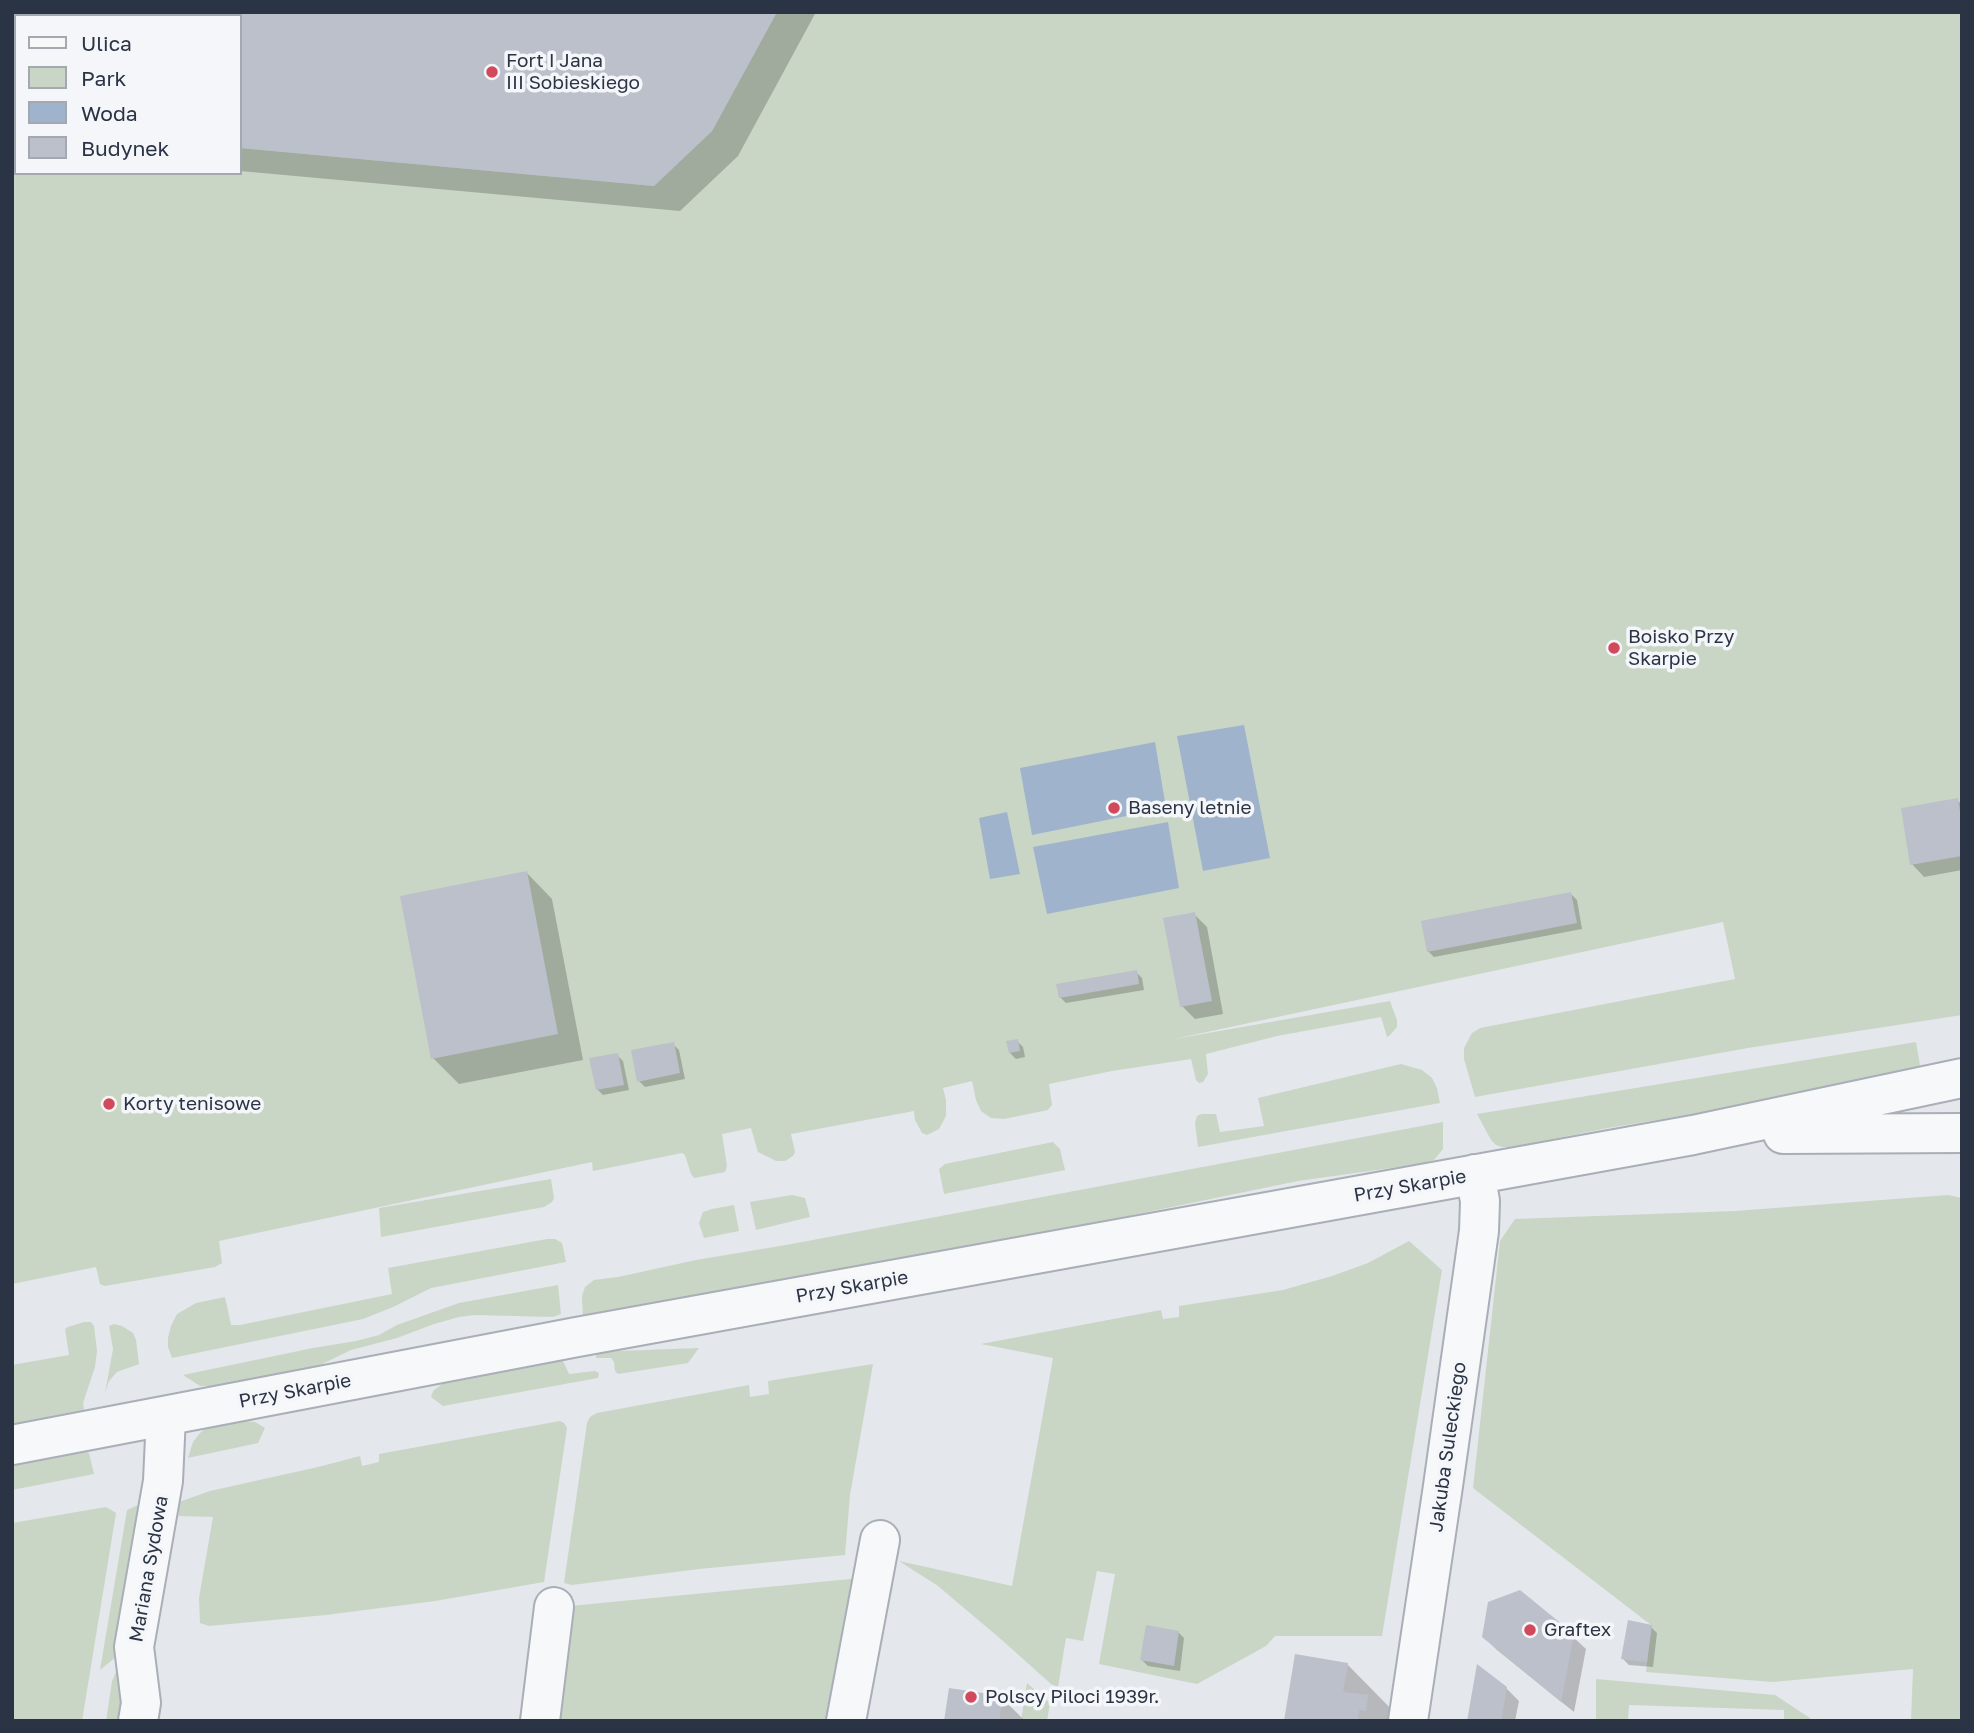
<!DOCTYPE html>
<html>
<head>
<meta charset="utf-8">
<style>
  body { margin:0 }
  #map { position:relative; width:1974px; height:1733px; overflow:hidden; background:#e4e7ec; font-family:"Golos Text",sans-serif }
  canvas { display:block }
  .frame { position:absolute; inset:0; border:14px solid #2b3445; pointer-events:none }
  .legend { position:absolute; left:14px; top:14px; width:228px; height:161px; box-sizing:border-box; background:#f4f6f9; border:2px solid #a4a8b1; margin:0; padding:9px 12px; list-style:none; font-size:21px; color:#2b3445 }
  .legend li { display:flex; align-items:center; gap:14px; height:35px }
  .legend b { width:35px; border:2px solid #a4a8b1 }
</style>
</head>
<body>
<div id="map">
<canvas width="1974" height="1733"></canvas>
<div class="frame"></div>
<ul class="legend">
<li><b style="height:9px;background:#f7f8fa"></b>Ulica</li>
<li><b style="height:19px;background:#c9d6c5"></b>Park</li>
<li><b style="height:19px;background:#9fb4cc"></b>Woda</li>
<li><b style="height:19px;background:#bbc0ca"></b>Budynek</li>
</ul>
</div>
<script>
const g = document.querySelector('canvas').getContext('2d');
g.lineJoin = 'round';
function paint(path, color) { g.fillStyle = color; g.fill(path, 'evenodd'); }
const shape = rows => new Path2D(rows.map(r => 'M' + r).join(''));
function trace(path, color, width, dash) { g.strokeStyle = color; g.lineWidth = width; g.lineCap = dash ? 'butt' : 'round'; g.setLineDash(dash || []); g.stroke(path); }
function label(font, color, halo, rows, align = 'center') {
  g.font = font + ' "Golos Text",sans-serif'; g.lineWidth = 7; g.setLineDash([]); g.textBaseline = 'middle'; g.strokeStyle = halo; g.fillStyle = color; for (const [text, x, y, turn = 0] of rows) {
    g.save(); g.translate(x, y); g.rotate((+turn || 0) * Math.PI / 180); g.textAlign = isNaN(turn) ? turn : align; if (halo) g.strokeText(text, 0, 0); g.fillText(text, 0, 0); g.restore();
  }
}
const green = shape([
  [777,12,1962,12,1962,1015,1748,1048,1475,1097,1464,1059,1464,1048,1472,1033,1480,1028,1735,979,1723,922,1174,1039,1390,1001,1397,1020,1397,1027,1389,1036,1387,1037,1381,1017,1277,1036,1206,1054,1208,1074,1203,1082,1199,1083,1196,1080,1191,1059,1112,1071,1049,1084,1052,1105,1048,1110,1004,1119,991,1118,981,1111,976,1100,972,1081,943,1088,946,1100,946,1116,939,1129,927,1135,922,1133,915,1120,914,1111,791,1134,795,1152,793,1156,785,1161,776,1161,758,1152,751,1128,722,1134,727,1166,725,1172,694,1178,691,1174,685,1155,682,1153,593,1171,592,1162,219,1241,222,1263,215,1267,105,1286,100,1284,96,1267,12,1284,12,128,16,128,16,173,240,173,240,148,654,186,712,131],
  [1916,1042,1922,1077,1608,1128,1513,1147,1502,1147,1496,1145,1491,1140,1477,1114],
  [1401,1064,1422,1070,1432,1078,1437,1088,1440,1103,1198,1147,1195,1123,1197,1116,1202,1114,1216,1114,1220,1132,1264,1126,1258,1098],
  [1443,1122,1443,1149,1434,1160,1420,1164,1298,1181,973,1248,583,1320,582,1296,585,1287,594,1280,618,1277,696,1260,786,1245],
  [1053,1142,1060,1149,1065,1170,944,1194,939,1169,945,1164],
  [551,1179,554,1198,552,1202,544,1207,381,1237,379,1208],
  [792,1195,805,1198,810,1217,756,1230,750,1202],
  [1948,1195,1962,1198,1962,1721,1911,1721,1913,1669,1773,1682,1646,1672,1651,1625,1473,1488,1500,1241,1515,1219,1735,1211],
  [734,1205,739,1231,704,1238,699,1223,703,1212,712,1209],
  [547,1239,555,1239,562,1243,566,1262,431,1288,393,1307,363,1319,172,1358,168,1347,168,1338,171,1326,177,1314,196,1303,225,1297,231,1325,240,1325,392,1294,388,1268],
  [1409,1241,1442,1270,1382,1636,1275,1636,1266,1646,1197,1684,1099,1664,1115,1574,1097,1571,1083,1641,1066,1638,1058,1687,1051,1684,1003,1641,938,1586,899,1561,1012,1586,1053,1358,981,1344,1161,1310,1163,1319,1179,1317,1179,1306,1283,1290,1332,1276,1368,1263],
  [558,1285,561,1314,553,1317,475,1315,459,1317,434,1324,397,1338,351,1350,312,1369,219,1386,200,1386,183,1375,313,1348,356,1341,379,1335,397,1325,459,1303],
  [84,1322,91,1322,94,1326,97,1351,95,1367,83,1403,84,1410,12,1424,12,1365,69,1355,65,1329,68,1327],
  [114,1324,122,1326,133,1333,136,1340,139,1364,117,1372,109,1381,105,1393,113,1349,109,1326],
  [699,1348,688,1363,618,1374,615,1371,614,1362,611,1358,596,1358,596,1353,618,1351],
  [558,1361,563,1361,569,1374,595,1371,599,1373,598,1378,443,1406,431,1397,433,1391,442,1384,452,1381],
  [873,1364,850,1495,845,1555,699,1569,572,1585,564,1583,587,1423,590,1417,597,1413,749,1385,750,1397,769,1394,768,1381],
  [244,1421,255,1422,265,1428,258,1443,188,1458,193,1442,200,1433,206,1428],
  [560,1421,564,1423,567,1428,544,1582,435,1601,326,1615,209,1626,200,1623,199,1598,213,1517,179,1516,179,1502,210,1491,318,1467,360,1456,362,1466,379,1462,379,1454],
  [86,1452,89,1453,94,1474,12,1490,12,1464],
  [138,1505,122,1652,100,1670,127,1510],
  [106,1507,116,1513,82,1721,12,1721,12,1523],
  [861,1578,834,1721,553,1721,570,1606],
  [119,1666,130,1721,106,1721,112,1681],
  [1596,1679,1775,1695,1810,1718,1810,1721,1784,1721,1784,1710,1629,1705,1628,1721,1596,1721],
  [1027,1683,1050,1703,1047,1721,1021,1721]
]);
const water = shape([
  [1244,725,1270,858,1203,871,1177,736],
  [1155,742,1166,808,1032,835,1020,768],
  [1007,812,1020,874,990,879,979,818],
  [1168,822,1179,888,1047,914,1033,847]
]);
const shadow = shape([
  [12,12,816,12,738,156,680,211,240,171,240,16,16,16,16,151,12,150],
  [1957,800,1962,805,1962,870,1924,877,1912,864],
  [527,873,552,899,583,1060,459,1084,433,1058],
  [1571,894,1577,900,1582,929,1434,957,1428,951],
  [1194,914,1207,927,1223,1014,1195,1019,1182,1006],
  [1136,972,1142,978,1144,990,1066,1003,1060,997],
  [1017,1041,1023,1047,1025,1057,1016,1059,1010,1053],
  [673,1044,679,1050,685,1079,645,1087,639,1081],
  [617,1055,623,1061,629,1090,603,1095,597,1089],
  [1651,1627,1657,1633,1653,1667,1629,1665,1623,1659],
  [1178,1632,1184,1638,1180,1671,1148,1666,1142,1660],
  [1572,1636,1586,1649,1574,1712,1497,1650,1484,1637],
  [1347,1664,1403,1721,1286,1721],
  [1506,1688,1519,1701,1515,1721,1469,1721],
  [1002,1698,1025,1721,946,1721]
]);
const building = shape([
  [12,12,777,12,712,131,654,186,240,148,240,16,16,16,16,128,12,128],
  [1958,798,1962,824,1962,856,1910,865,1901,808],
  [527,871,558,1034,431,1059,400,896],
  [1571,892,1577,923,1427,952,1421,921],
  [1195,912,1212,1001,1180,1007,1163,918],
  [1137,970,1139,984,1059,998,1056,984],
  [1018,1039,1020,1051,1009,1053,1006,1041],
  [674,1042,680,1073,637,1082,631,1050],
  [618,1053,624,1085,596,1090,589,1058],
  [1520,1590,1574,1634,1561,1702,1482,1637,1488,1602],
  [1628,1620,1652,1625,1647,1662,1621,1659],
  [1146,1625,1179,1631,1174,1666,1140,1660],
  [1295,1654,1348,1663,1343,1692,1368,1695,1366,1711,1359,1710,1358,1721,1284,1721],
  [1477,1664,1507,1687,1501,1721,1467,1721],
  [949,1688,1003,1696,999,1721,944,1721]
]);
const minor = shape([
  [1783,1134,1962,1133],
  [12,1445,577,1337,1693,1135,1962,1078],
  [138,1721,141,1703,134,1647,163,1481,166,1416],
  [540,1721,554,1607],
  [846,1721,880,1540],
  [1408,1721,1443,1486,1479,1231,1480,1201,1475,1174]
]);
const markers = [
  [492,72,7,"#d1495b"],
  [1614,648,7,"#d1495b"],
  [1114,808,7,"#d1495b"],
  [109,1104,7,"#d1495b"],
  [1530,1630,7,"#d1495b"],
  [971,1697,7,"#d1495b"]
];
const poiNames = [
  ["Fort I Jana",506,61],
  ["III Sobieskiego",506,83],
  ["Boisko Przy",1628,637],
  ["Skarpie",1628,659],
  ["Baseny letnie",1128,808],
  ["Korty tenisowe",123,1104],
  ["Graftex",1544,1630],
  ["Polscy Piloci 1939r.",985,1697]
];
const streetNames = [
  ["Przy Skarpie",1410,1186,-10],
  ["Przy Skarpie",852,1287,-10],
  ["Przy Skarpie",295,1391,-11],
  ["Jakuba Suleckiego",1448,1447,-82],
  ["Mariana Sydowa",149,1569,-80]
];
paint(green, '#c9d6c5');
paint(water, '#9fb4cc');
paint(shadow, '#0003');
paint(building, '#bbc0ca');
trace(minor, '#a9aeb7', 42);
trace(minor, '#f7f8fa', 38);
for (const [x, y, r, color] of markers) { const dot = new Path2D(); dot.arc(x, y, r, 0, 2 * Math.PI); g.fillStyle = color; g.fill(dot); trace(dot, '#f4f6f9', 2.5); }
label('19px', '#2b3445', '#f4f6f9', poiNames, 'left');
label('19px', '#2b3445', '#f4f6f9', streetNames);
</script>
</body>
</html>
